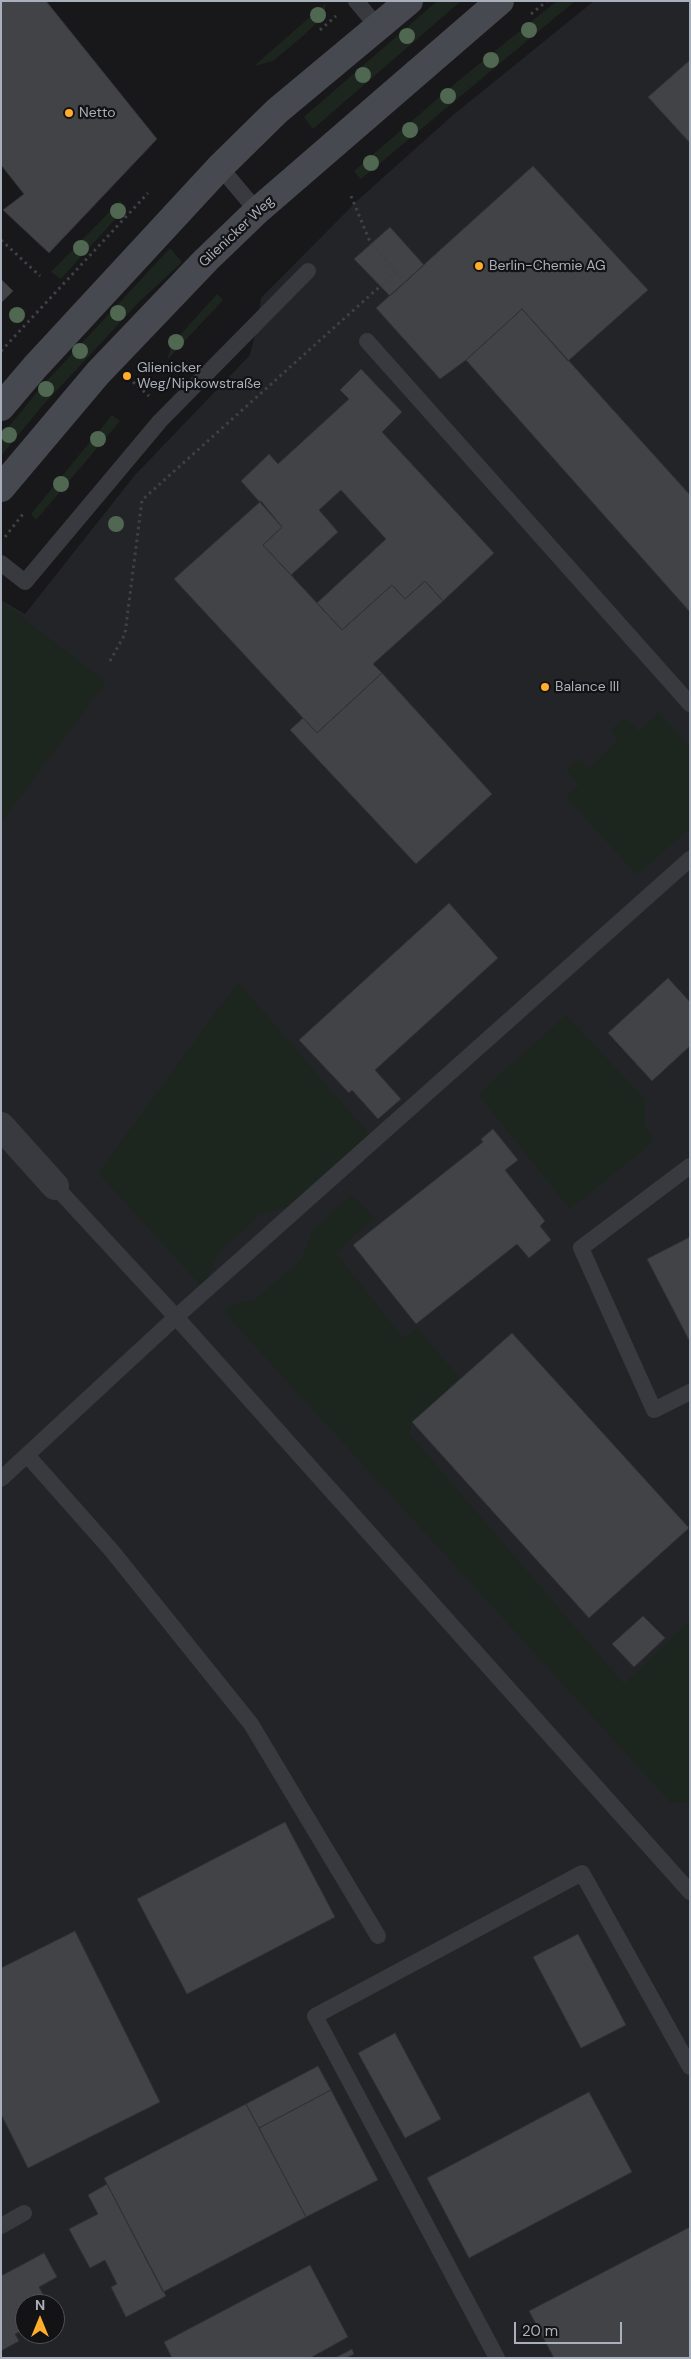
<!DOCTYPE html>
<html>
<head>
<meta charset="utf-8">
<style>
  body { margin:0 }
  #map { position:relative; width:691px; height:2359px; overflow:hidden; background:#18181a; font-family:"DM Sans",sans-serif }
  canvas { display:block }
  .frame { position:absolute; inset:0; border:2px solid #a9afbb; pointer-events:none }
  .north { position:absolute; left:15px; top:2294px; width:50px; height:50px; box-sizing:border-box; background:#131315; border:1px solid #4f5157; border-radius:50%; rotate:0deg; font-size:14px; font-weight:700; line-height:20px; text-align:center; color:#a9afbb }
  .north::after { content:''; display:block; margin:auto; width:18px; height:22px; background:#ffad2b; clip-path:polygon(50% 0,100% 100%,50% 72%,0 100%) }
  .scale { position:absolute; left:514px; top:2322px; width:108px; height:22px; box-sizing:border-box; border:2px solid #a9afbb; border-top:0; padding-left:6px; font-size:15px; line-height:18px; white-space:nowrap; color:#a9afbb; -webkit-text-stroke:4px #131315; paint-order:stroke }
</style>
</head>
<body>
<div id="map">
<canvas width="691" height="2359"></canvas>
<div class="frame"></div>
<div class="north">N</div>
<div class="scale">20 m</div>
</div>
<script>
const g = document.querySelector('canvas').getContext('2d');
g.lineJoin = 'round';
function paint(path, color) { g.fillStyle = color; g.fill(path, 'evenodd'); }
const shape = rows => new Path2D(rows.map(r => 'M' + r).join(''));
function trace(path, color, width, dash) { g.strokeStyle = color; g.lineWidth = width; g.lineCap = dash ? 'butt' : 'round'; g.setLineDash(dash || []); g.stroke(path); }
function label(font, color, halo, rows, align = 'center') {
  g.font = font + ' "DM Sans",sans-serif'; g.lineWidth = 4.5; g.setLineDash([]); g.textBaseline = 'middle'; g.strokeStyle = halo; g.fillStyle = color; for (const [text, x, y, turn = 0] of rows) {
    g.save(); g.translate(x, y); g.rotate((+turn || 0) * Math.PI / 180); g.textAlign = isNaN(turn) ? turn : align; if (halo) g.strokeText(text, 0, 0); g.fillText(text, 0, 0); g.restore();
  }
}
const built = shape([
  [594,1,690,1,690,2358,1,2358,1,600,25,614,135,475,250,355,257,327,261,298,358,200,453,115],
  [25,2304,55,2304,55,2334,25,2334]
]);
const green = shape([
  [437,1,461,1,313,129,304,117],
  [557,1,575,1,361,179,354,171,458,81],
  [326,3,324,16,304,35,273,61,254,66],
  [120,201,126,207,61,279,51,272],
  [170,248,182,262,137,304,89,356,43,405,1,456,1,436,43,385],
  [217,294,223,300,167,360,172,344],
  [112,415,120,421,36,520,31,514],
  [1,601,106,682,1,823],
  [658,712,690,746,690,828,637,875,566,797,579,785,566,770,579,759,589,768,618,741,610,730,625,718,639,731],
  [238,982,369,1134,289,1206,259,1215,217,1255,208,1278,201,1286,98,1173],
  [566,1015,645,1099,645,1127,654,1141,570,1209,478,1094],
  [352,1194,374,1218,336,1253,403,1338,417,1328,460,1378,412,1422,409,1433,624,1684,690,1620,690,1802,671,1803,223,1311,229,1306,255,1299,301,1260,312,1231]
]);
const building = shape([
  [1,1,46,1,157,139,49,253,3,210,24,194,1,165,1,1],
  [690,60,690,143,648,97,690,60],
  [533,166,648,290,568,361,522,309,466,360,440,379,376,308,533,166],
  [390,227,424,265,390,296,354,259,390,227],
  [1,279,13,291,1,303,1,279],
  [522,309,690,495,690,612,466,360,522,309],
  [361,369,402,412,382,432,494,553,443,601,425,581,405,599,392,585,342,630,317,603,386,539,341,490,319,510,338,532,291,575,263,545,282,527,241,481,269,454,278,464,349,399,340,390,361,369],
  [261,501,282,527,263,545,342,630,392,585,405,599,425,581,443,601,373,664,382,673,317,733,174,579,261,501],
  [382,673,492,794,416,864,290,730,303,718,317,733,382,673],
  [449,903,498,958,375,1070,401,1099,378,1119,352,1090,349,1093,299,1040,449,903],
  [668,978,690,1002,690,1046,652,1081,608,1033,668,978],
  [493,1129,518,1160,505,1170,545,1221,540,1226,551,1240,529,1258,517,1244,416,1324,353,1245,483,1142,481,1139,493,1129],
  [690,1237,690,1342,647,1259,690,1237],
  [512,1333,689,1528,589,1618,412,1422,512,1333],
  [643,1616,665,1638,634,1667,612,1644,643,1616],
  [285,1822,335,1917,187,1994,137,1899,285,1822],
  [75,1931,160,2102,28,2168,1,2114,1,1968,75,1931],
  [578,1934,626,2025,581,2048,533,1957,578,1934],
  [395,2033,441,2119,405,2138,358,2053,395,2033],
  [318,2066,331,2090,259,2128,246,2104,318,2066],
  [331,2090,378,2180,306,2217,259,2128,331,2090],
  [589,2092,632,2172,469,2258,427,2178,589,2092],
  [246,2104,306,2217,163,2292,104,2178,246,2104],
  [107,2184,166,2296,126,2317,111,2287,117,2284,105,2260,90,2268,69,2229,98,2214,88,2195,107,2184],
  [690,2227,690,2358,554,2358,529,2311,690,2227],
  [44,2253,57,2277,39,2287,48,2304,25,2304,25,2329,15,2334,19,2341,1,2351,1,2276,44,2253],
  [310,2265,348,2337,310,2358,172,2358,164,2342,310,2265],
  [352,2349,354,2354,346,2358,335,2358,352,2349]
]);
const path = shape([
  [531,14,547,1],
  [320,30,336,16],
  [351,196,371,244,396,272],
  [1,240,40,276],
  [1,351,148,193],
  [133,382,149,396],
  [5,537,23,514],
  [110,661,125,634,142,500,396,272,405,282]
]);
const lane = shape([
  [356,1,378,27],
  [220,167,257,211],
  [367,341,690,704],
  [1,563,25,582,160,421,308,271],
  [690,1166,581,1248,654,1410,690,1392],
  [55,1186,176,1317,690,1892],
  [27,1455,112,1551,251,1724,378,1936],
  [1,1479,176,1317,690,859],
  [1,2226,24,2213],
  [497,2358,315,2016,582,1873,690,2067]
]);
const street = shape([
  [1,1126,55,1186]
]);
const secondary = shape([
  [1,407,35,367,220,167,277,111,409,1],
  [1,488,98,373,206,260,257,211,500,1]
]);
const trees = [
  [318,15],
  [529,30],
  [407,36],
  [491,60],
  [363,75],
  [448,96],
  [410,130],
  [371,163],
  [118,211],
  [81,248],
  [118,313],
  [17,315],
  [176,342],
  [80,351],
  [46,389],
  [9,435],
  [98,439],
  [61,484],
  [116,524]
];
const markers = [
  [69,113,5,"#ffad2b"],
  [479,266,5,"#ffad2b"],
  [127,376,5,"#ffad2b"],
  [545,687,5,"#ffad2b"]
];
const poiNames = [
  ["Netto",79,113],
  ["Berlin-Chemie AG",489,266],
  ["Glienicker",137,368],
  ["Weg/Nipkowstraße",137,384],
  ["Balance III",555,687]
];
const streetNames = [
  ["Glienicker Weg",237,232,-43]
];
paint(built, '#232427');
paint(green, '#1d261e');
paint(building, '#414347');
trace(building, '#313236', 1);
trace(path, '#3e4146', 3, [2.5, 4]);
trace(lane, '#383a3f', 16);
trace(street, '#383a3f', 28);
trace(secondary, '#46494f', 28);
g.fillStyle = '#506752';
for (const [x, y] of trees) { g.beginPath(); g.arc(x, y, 8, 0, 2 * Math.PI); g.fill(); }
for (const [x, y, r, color] of markers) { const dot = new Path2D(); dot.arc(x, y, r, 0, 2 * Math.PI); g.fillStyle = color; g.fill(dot); trace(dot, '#131315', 2); }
label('14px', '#a9afbb', '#131315', poiNames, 'left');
label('14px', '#a9afbb', '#131315', streetNames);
</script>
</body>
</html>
